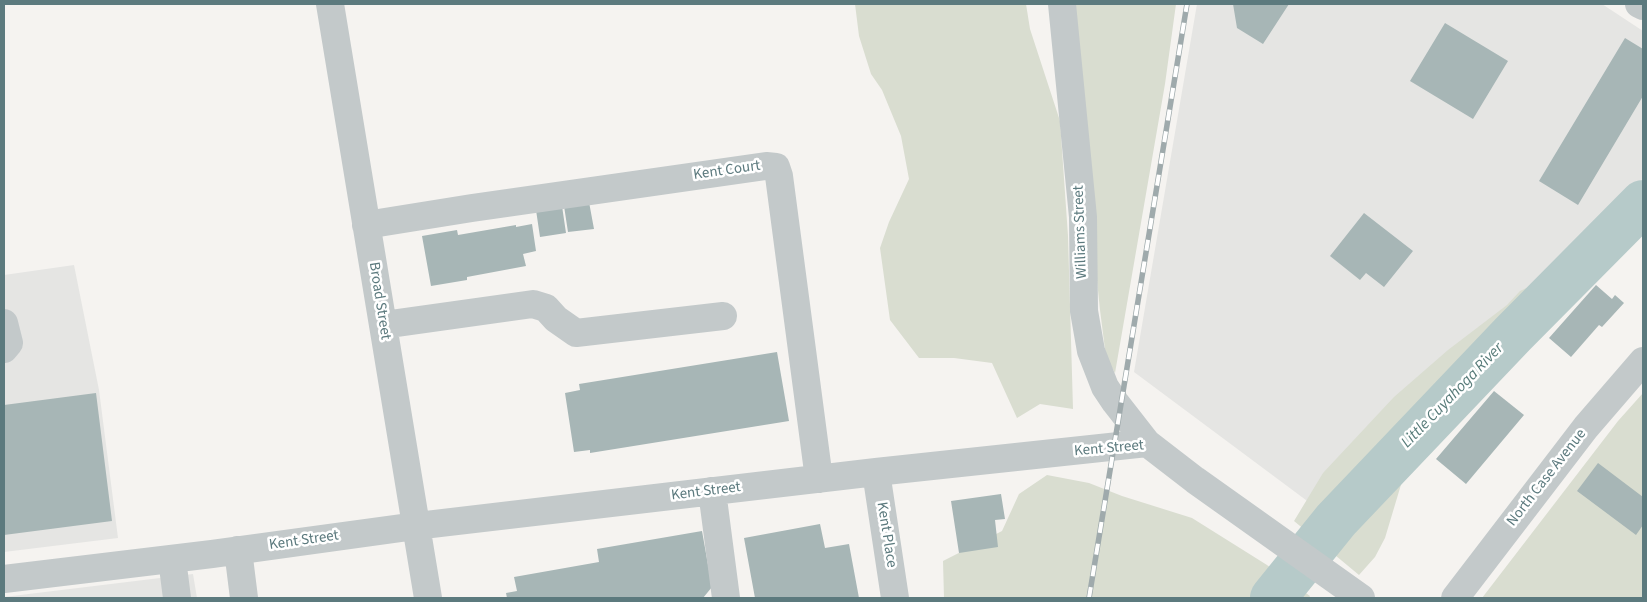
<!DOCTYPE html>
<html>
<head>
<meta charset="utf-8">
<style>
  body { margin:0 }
  #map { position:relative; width:1647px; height:602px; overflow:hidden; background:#f5f3f0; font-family:"Source Sans 3",sans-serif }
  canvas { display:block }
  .frame { position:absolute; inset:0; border:5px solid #5c7a7e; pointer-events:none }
</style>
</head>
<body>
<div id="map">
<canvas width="1647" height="602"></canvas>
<div class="frame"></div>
</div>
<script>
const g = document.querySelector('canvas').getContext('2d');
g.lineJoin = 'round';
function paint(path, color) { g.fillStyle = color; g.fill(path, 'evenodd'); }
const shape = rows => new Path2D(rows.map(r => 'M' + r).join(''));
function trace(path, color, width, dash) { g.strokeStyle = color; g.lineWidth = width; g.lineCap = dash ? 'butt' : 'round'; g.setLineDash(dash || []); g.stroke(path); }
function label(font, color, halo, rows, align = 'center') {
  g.font = font + ' "Source Sans 3",sans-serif'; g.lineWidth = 5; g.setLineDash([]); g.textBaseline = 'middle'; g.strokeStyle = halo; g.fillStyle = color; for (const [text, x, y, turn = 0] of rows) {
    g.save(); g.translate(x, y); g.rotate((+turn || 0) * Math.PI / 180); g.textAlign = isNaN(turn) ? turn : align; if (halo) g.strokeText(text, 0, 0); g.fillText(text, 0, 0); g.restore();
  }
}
const built = shape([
  [1197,4,1602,4,1643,31,1643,178,1607,224,1322,512,1134,372],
  [74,265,99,390,118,538,4,552,4,275],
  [193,574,197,598,4,598,4,597]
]);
const green = shape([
  [855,4,1026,4,1030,29,1060,121,1068,236,1073,409,1040,404,1017,418,992,363,954,358,919,358,890,320,880,248,889,222,909,179,901,136,882,90,871,74,859,36],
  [1069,4,1176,4,1165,84,1115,373,1106,357,1100,310],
  [1545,279,1562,279,1563,292,1513,345,1403,478,1385,538,1375,557,1359,575,1294,521,1323,473,1394,397,1448,350,1507,305,1520,291],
  [1643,393,1643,598,1482,598,1618,421],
  [1047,475,1089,483,1122,496,1192,518,1267,565,1310,596,1309,598,944,598,943,561,1002,531,1019,494]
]);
const river = shape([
  [1273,598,1336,520,1513,334,1643,203]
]);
const building = shape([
  [1233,4,1289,4,1263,44,1237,28],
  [1445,23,1508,61,1473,119,1410,81],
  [1625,38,1643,49,1643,96,1578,205,1539,181],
  [589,202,594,229,568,232,564,206],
  [562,206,566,233,540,237,536,210],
  [1364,213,1413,251,1384,287,1366,273,1360,280,1330,256],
  [532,224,536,251,523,254,526,266,467,277,467,280,431,286,422,236,457,230,458,235,516,225,516,227],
  [1596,285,1612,299,1615,295,1624,303,1602,327,1599,325,1571,357,1549,338],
  [777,352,789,421,590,453,590,450,574,452,565,393,580,390,579,384],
  [1494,391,1524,415,1466,484,1436,459],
  [96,393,112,521,4,535,4,405],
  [1598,463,1643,497,1643,525,1636,535,1577,491],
  [1001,494,1005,519,995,520,998,547,959,553,951,501],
  [820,524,825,548,849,544,859,598,755,598,744,538],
  [702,531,712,587,703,598,507,598,506,593,517,591,514,577,599,562,597,549]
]);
const minor = shape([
  [330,4,428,598],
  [1062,4,1083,217,1084,311,1091,351,1105,387,1115,402,1147,443],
  [1639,4,1643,6],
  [366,225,472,208,766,166,776,167,779,176,819,479],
  [4,323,9,343,4,349],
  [383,325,533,304,546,308,556,319,576,333,723,316],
  [876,472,895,598],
  [712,491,726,598],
  [238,550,244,598],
  [172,559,177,598],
  [4,579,212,554,416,526,876,472,1147,443,1195,480,1361,598],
  [1455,598,1586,427,1643,361]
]);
const rail = shape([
  [1089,598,1187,4]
]);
const streetNames = [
  ["Kent Court",727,171,-8],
  ["Williams Street",1081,232,-92],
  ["Broad Street",379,301,81],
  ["Kent Street",1109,449,-5],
  ["North Case Avenue",1547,478,-52],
  ["Kent Street",706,492,-7],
  ["Kent Place",886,535,81],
  ["Kent Street",304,541,-8]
];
const waterNames = [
  ["Little Cuyahoga River",1453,396,-46]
];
paint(built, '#e5e5e3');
paint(green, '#d9ddd0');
trace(river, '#b6cac9', 46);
paint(building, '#a7b6b6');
trace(minor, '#c3c9ca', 28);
trace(rail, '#9faaac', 5.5);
trace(rail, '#fff', 4, [11]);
label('15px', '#5c7a7e', '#fff', streetNames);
label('italic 16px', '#577b79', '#fff', waterNames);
</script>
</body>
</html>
